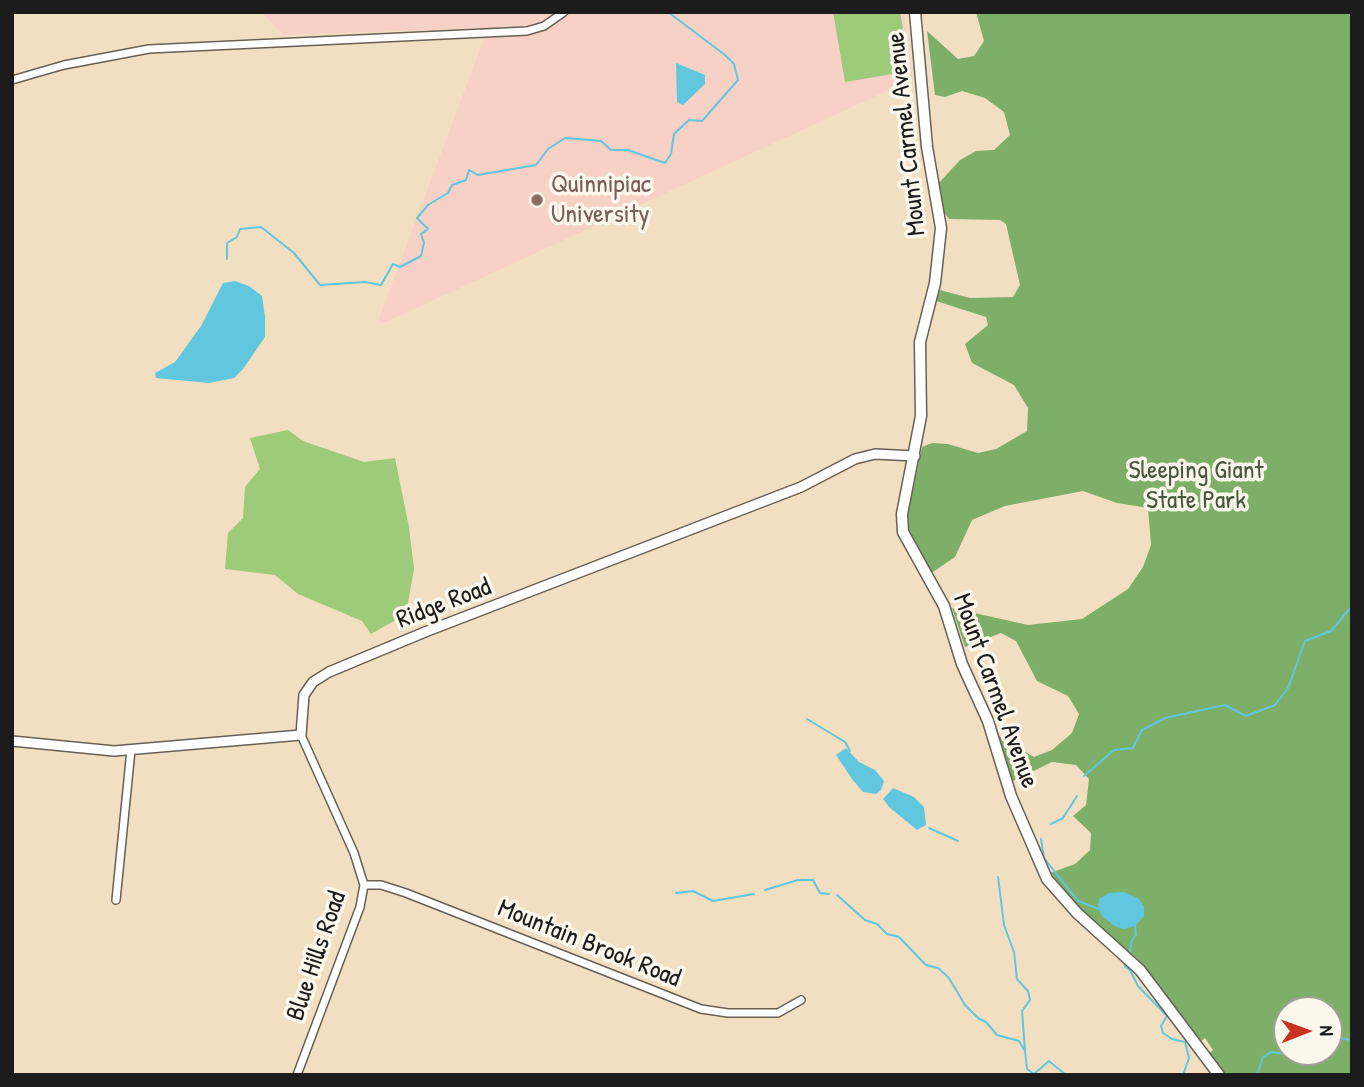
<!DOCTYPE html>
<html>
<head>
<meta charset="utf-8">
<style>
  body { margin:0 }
  #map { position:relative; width:1364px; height:1087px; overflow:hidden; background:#f2dfc1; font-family:"Patrick Hand",sans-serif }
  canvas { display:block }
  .frame { position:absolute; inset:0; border:14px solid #1c1c1c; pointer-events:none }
  .north { position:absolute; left:1273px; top:996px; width:70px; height:70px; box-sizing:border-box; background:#fbf7ec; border:2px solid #a29f99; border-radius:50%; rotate:89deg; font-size:19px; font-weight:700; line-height:28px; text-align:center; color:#1c1c1c }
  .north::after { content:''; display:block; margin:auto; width:24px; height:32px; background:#c8321e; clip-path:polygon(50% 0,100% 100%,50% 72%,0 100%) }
</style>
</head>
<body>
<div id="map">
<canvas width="1364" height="1087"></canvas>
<div class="frame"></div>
<div class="north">N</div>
</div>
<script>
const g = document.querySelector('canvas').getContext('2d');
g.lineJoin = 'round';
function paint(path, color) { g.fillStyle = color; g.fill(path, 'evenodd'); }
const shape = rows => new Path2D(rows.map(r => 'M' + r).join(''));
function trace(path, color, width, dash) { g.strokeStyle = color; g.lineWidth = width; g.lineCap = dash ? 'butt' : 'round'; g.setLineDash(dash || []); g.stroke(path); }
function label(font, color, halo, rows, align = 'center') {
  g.font = font + ' "Patrick Hand",sans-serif'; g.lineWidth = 7; g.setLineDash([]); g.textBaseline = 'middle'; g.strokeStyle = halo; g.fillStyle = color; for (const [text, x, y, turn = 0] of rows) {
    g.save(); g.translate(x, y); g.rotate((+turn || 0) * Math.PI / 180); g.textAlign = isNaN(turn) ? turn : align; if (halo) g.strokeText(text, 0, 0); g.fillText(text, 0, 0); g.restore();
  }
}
const built = shape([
  [262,12,904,12,913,79,384,323,378,321,488,28,283,35]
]);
const green = shape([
  [833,12,900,12,910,71,845,82],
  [288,430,303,441,364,462,395,458,409,527,414,569,406,614,371,634,362,621,298,594,275,575,225,569,228,533,243,518,245,487,260,469,250,438]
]);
const forest = shape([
  [976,12,1352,12,1352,1075,1224,1075,1208,1054,1213,1050,1205,1038,1200,1042,1148,972,1063,893,1050,873,1075,864,1090,850,1091,833,1073,816,1086,805,1089,779,1076,765,1052,762,1011,782,999,736,1034,757,1052,750,1072,733,1079,714,1068,696,1037,681,1016,641,1001,633,965,647,952,608,1028,625,1082,619,1128,589,1143,567,1151,545,1148,508,1117,503,1083,491,1005,506,972,520,955,557,930,574,905,527,922,447,932,443,948,444,978,453,996,449,1027,431,1028,408,1014,385,972,363,965,344,988,325,986,317,936,301,940,290,970,298,1013,297,1020,285,1006,224,1000,220,949,219,944,212,938,184,960,160,976,151,994,150,1010,135,1004,112,985,98,962,91,945,97,935,95,927,31,958,59,974,56,984,41],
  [1287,1010,1329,1010,1329,1052,1287,1052]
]);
const water = shape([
  [676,63,705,75,705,84,683,105,677,102],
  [235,281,249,286,262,296,265,317,265,337,243,369,234,378,209,383,156,378,155,373,175,362,201,326,223,283],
  [846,748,859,762,875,770,884,781,881,790,876,794,863,792,852,779,836,755],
  [893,788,914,797,924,807,926,825,917,830,889,807,883,799],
  [1124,892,1138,898,1144,906,1144,916,1136,925,1125,929,1116,927,1102,916,1098,908,1099,899,1109,893]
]);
const stream = shape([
  [227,259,227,243,237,237,240,229,261,227,294,253,320,285,365,282,381,285,393,264,400,267,421,256,424,243,421,234,428,229,417,218,428,205,448,193,452,185,466,180,469,170,478,175,536,165,548,149,565,138,601,141,611,150,628,150,665,163,671,154,674,134,689,120,702,121,738,80,734,64,725,55,668,12],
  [807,719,845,742,850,751],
  [1084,776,1114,750,1133,748,1142,730,1165,718,1225,705,1246,716,1275,705,1288,688,1305,641,1331,631,1352,606],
  [1051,824,1063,818,1077,796],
  [929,828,958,841],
  [1041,839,1044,858,1078,901,1099,909],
  [998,877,1004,925,1014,952,1017,979,1028,991,1030,1000,1022,1011,1025,1050],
  [765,890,798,880,813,880,820,893,829,894],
  [676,893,693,891,713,901,754,894],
  [837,895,865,920,877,924,887,934,899,937,926,965,938,968,949,978,965,1005,978,1018,986,1022,997,1035,1019,1041,1025,1051,1027,1069,1034,1074,1049,1061,1066,1075],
  [1130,953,1131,942,1136,935,1135,924],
  [1124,961,1125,967,1130,970,1138,986,1167,1016,1161,1026,1163,1033,1172,1039,1185,1042,1189,1058,1183,1075],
  [1329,1042,1334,1037,1352,1040],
  [1257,1075,1263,1057,1271,1052,1299,1056,1306,1052]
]);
const minor = shape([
  [12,80,64,65,149,49,527,31,544,26,564,12],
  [364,885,381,885,406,893,701,1009,728,1013,778,1013,801,1000],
  [116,900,131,750],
  [297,1075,360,907,364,885,354,853,301,735]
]);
const tertiary = shape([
  [12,741,114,751,301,735,304,695,313,682,329,672,425,632,801,487,855,459,875,454,915,456]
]);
const secondary = shape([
  [915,12,927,147,941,228,935,283,920,342,921,416,902,514,903,532,944,606,962,664,988,721,1011,796,1047,879,1077,913,1140,970,1219,1075]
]);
const markers = [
  [537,200,7,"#8d6e63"]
];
const streetNames = [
  ["Mount Carmel Avenue",907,134,-96],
  ["Ridge Road",444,604,-21],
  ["Mount Carmel Avenue",995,691,70],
  ["Mountain Brook Road",589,944,22],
  ["Blue Hills Road",317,956,-71]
];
const educationNames = [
  ["Quinnipiac",551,185],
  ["University",551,215]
];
const parkNames = [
  ["Sleeping Giant",1196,471],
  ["State Park",1196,501]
];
paint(built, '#f7d1c6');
paint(green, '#9dcb79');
paint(forest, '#7eaf69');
paint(water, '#61c7df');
trace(stream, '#61c7df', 2);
trace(minor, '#676056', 10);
trace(tertiary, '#676056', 12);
trace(secondary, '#676056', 13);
trace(minor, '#fff', 7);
trace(tertiary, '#fff', 9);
trace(secondary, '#fff', 10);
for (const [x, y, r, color] of markers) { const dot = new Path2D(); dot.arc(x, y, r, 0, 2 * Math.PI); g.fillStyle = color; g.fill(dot); trace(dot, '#fbf7ec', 2.5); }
label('26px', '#1c1c1c', '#fbf7ec', streetNames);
label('26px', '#785e54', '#fbf7ec', educationNames, 'left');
label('26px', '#49593d', '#fbf7ec', parkNames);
</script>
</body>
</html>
